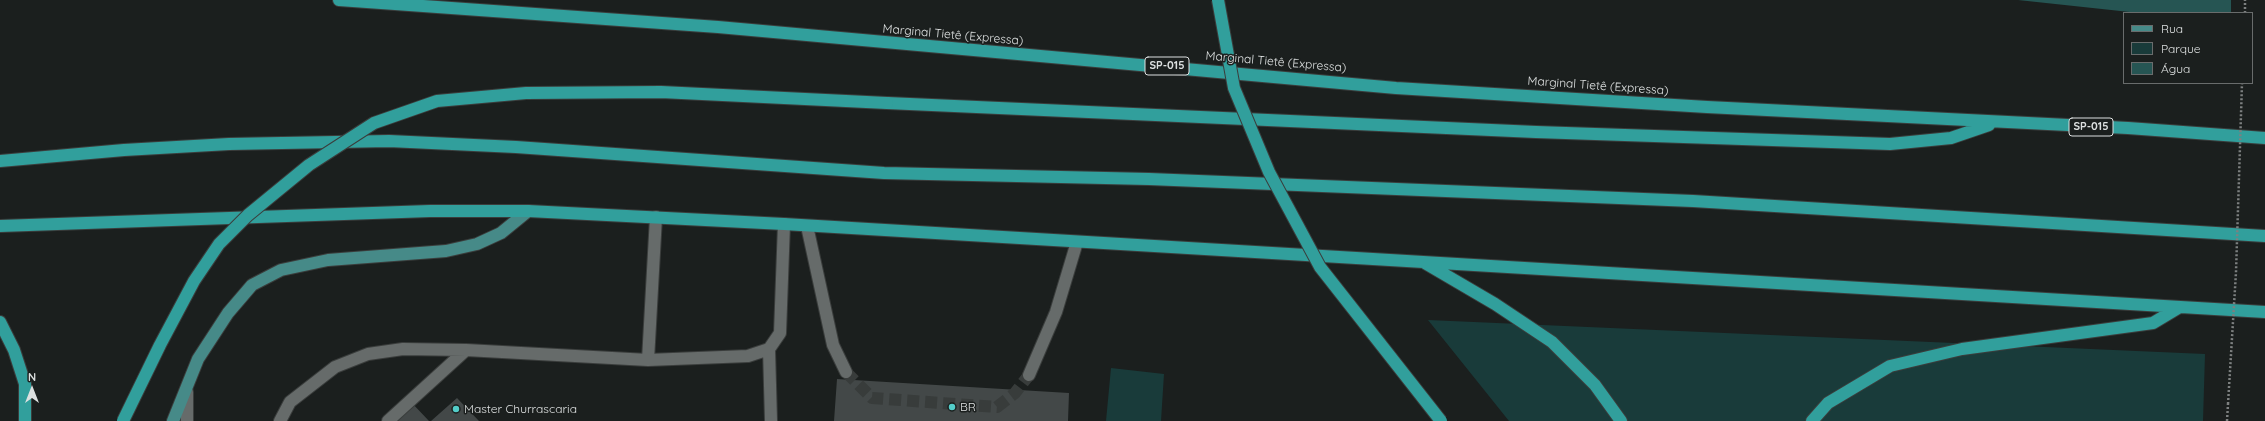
<!DOCTYPE html>
<html>
<head>
<meta charset="utf-8">
<style>
  body { margin:0 }
  #map { position:relative; width:2265px; height:421px; overflow:hidden; background:#1b1f1e; font-family:Quicksand,sans-serif }
  canvas { display:block }
  .legend { position:absolute; left:2123px; top:12px; width:130px; height:72px; box-sizing:border-box; background:#1b1f1e; border:1px solid #696c6c; margin:0; padding:5px 7px; list-style:none; font-size:12px; color:#dde0e0 }
  .legend li { display:flex; align-items:center; gap:8px; height:20px }
  .legend b { width:20px; border:1px solid #696c6c }
  .north { position:absolute; left:12px; top:369px; width:40px; height:40px; -webkit-text-stroke:3px #1b1f1e; paint-order:stroke; rotate:0deg; font-size:11px; font-weight:700; line-height:16px; text-align:center; color:#dde0e0 }
  .north::after { content:''; display:block; margin:auto; width:14px; height:18px; background:#dde0e0; clip-path:polygon(50% 0,100% 100%,50% 72%,0 100%) }
</style>
</head>
<body>
<div id="map">
<canvas width="2265" height="421"></canvas>
<ul class="legend">
<li><b style="height:5px;background:#468a88"></b>Rua</li>
<li><b style="height:11px;background:#193b3a"></b>Parque</li>
<li><b style="height:11px;background:#265553"></b>Água</li>
</ul>
<div class="north">N</div>
</div>
<script>
const g = document.querySelector('canvas').getContext('2d');
g.lineJoin = 'round';
function paint(path, color) { g.fillStyle = color; g.fill(path, 'evenodd'); }
const shape = rows => new Path2D(rows.map(r => 'M' + r).join(''));
function trace(path, color, width, dash) { g.strokeStyle = color; g.lineWidth = width; g.lineCap = dash ? 'butt' : 'round'; g.setLineDash(dash || []); g.stroke(path); }
function label(font, color, halo, rows, align = 'center') {
  g.font = font + ' Quicksand,sans-serif'; g.lineWidth = 3; g.setLineDash([]); g.textBaseline = 'middle'; g.strokeStyle = halo; g.fillStyle = color; for (const [text, x, y, turn = 0] of rows) {
    g.save(); g.translate(x, y); g.rotate((+turn || 0) * Math.PI / 180); g.textAlign = isNaN(turn) ? turn : align; if (halo) g.strokeText(text, 0, 0); g.fillText(text, 0, 0); g.restore();
  }
}
const green = shape([
  [1428,320,2205,354,2203,421,1509,421],
  [1111,368,1164,374,1161,421,1106,421]
]);
const water = shape([
  [2018,0,2265,0,2252,13,2139,13]
]);
const pier = shape([
  [2231,0,2265,0,2265,24,2252,24,2252,13,2231,13]
]);
const building = shape([
  [837,379,1069,393,1068,421,834,421],
  [457,398,479,421,431,421],
  [411,402,429,421,390,421]
]);
const minorTunnel = shape([
  [846,372,872,398,997,407,1015,393,1029,375]
]);
const path = shape([
  [2245,13,2245,0],
  [2227,421,2228,404]
]);
const minor = shape([
  [807,226,833,345,846,372],
  [769,349,771,421],
  [648,360,656,217],
  [1029,375,1056,312,1077,242],
  [187,392,187,421],
  [280,421,290,402,335,367,368,354,403,349,466,350,648,360,748,356,769,349,780,333,784,224],
  [388,421,466,350]
]);
const major = shape([
  [173,421,198,359,228,313,252,285,281,270,328,260,446,251,477,244,501,233,528,211]
]);
const highway = shape([
  [339,0,718,27,1396,88,1707,107,2128,128,2265,138],
  [887,103,1536,132,1890,144,1951,138,1989,125],
  [0,161,124,150,229,144,389,141,516,147,884,173,1149,179,1693,201,2265,236],
  [0,226,430,211,528,211,784,224,2265,312],
  [1425,263,1495,304,1552,342,1595,385,1621,421],
  [0,322,14,350,25,384,25,421],
  [1812,421,1828,403,1890,366,1962,349,2153,323,2178,308]
]);
const pathBridge = shape([
  [2228,404,2236,272,2242,83]
]);
const highwayBridge = shape([
  [1218,0,1234,88,1269,172,1320,267,1441,421],
  [123,421,160,345,194,281,219,244,248,215,309,165,374,123,437,101,526,93,661,92,887,103]
]);
const markers = [
  [952,407,4,"#53cdc9"],
  [456,409,4,"#53cdc9"]
];
const shields = [
  [1167,66,44],
  [2091,127,44]
];
const shieldNames = [
  ["SP-015",1167,66],
  ["SP-015",2091,127]
];
const streetNames = [
  ["Marginal Tietê (Expressa)",953,35,5],
  ["Marginal Tietê (Expressa)",1276,62,5],
  ["Marginal Tietê (Expressa)",1598,86,4]
];
const poiNames = [
  ["BR",960,407],
  ["Master Churrascaria",464,409]
];
paint(green, '#193b3a');
paint(water, '#265553');
paint(pier, '#1b1f1e');
paint(building, '#434848');
trace(minorTunnel, '#383c3b', 12, [12, 6]);
trace(minor, '#3a3d3c', 14);
trace(major, '#3a3d3c', 14);
trace(highway, '#3a3d3c', 14);
trace(path, '#7d8080', 2.5, [2, 2]);
trace(minor, '#666b6a', 12);
trace(major, '#468a88', 12);
trace(highway, '#319f9c', 12);
trace(highwayBridge, '#3a3d3c', 14, []);
trace(pathBridge, '#7d8080', 2.5, [2, 2]);
trace(highwayBridge, '#319f9c', 12);
for (const [x, y, r, color] of markers) { const dot = new Path2D(); dot.arc(x, y, r, 0, 2 * Math.PI); g.fillStyle = color; g.fill(dot); trace(dot, '#1b1f1e', 1.5); }
for (const [x, y, w] of shields) { const box = new Path2D(); box.roundRect(x - w / 2, y - 9, w, 18, 3); g.fillStyle = '#1b1f1e'; g.fill(box); trace(box, '#dde0e0', 1); }
label('bold 11px', '#dde0e0', null, shieldNames);
label('12px', '#dde0e0', '#1b1f1e', streetNames);
label('12px', '#dde0e0', '#1b1f1e', poiNames, 'left');
</script>
</body>
</html>
